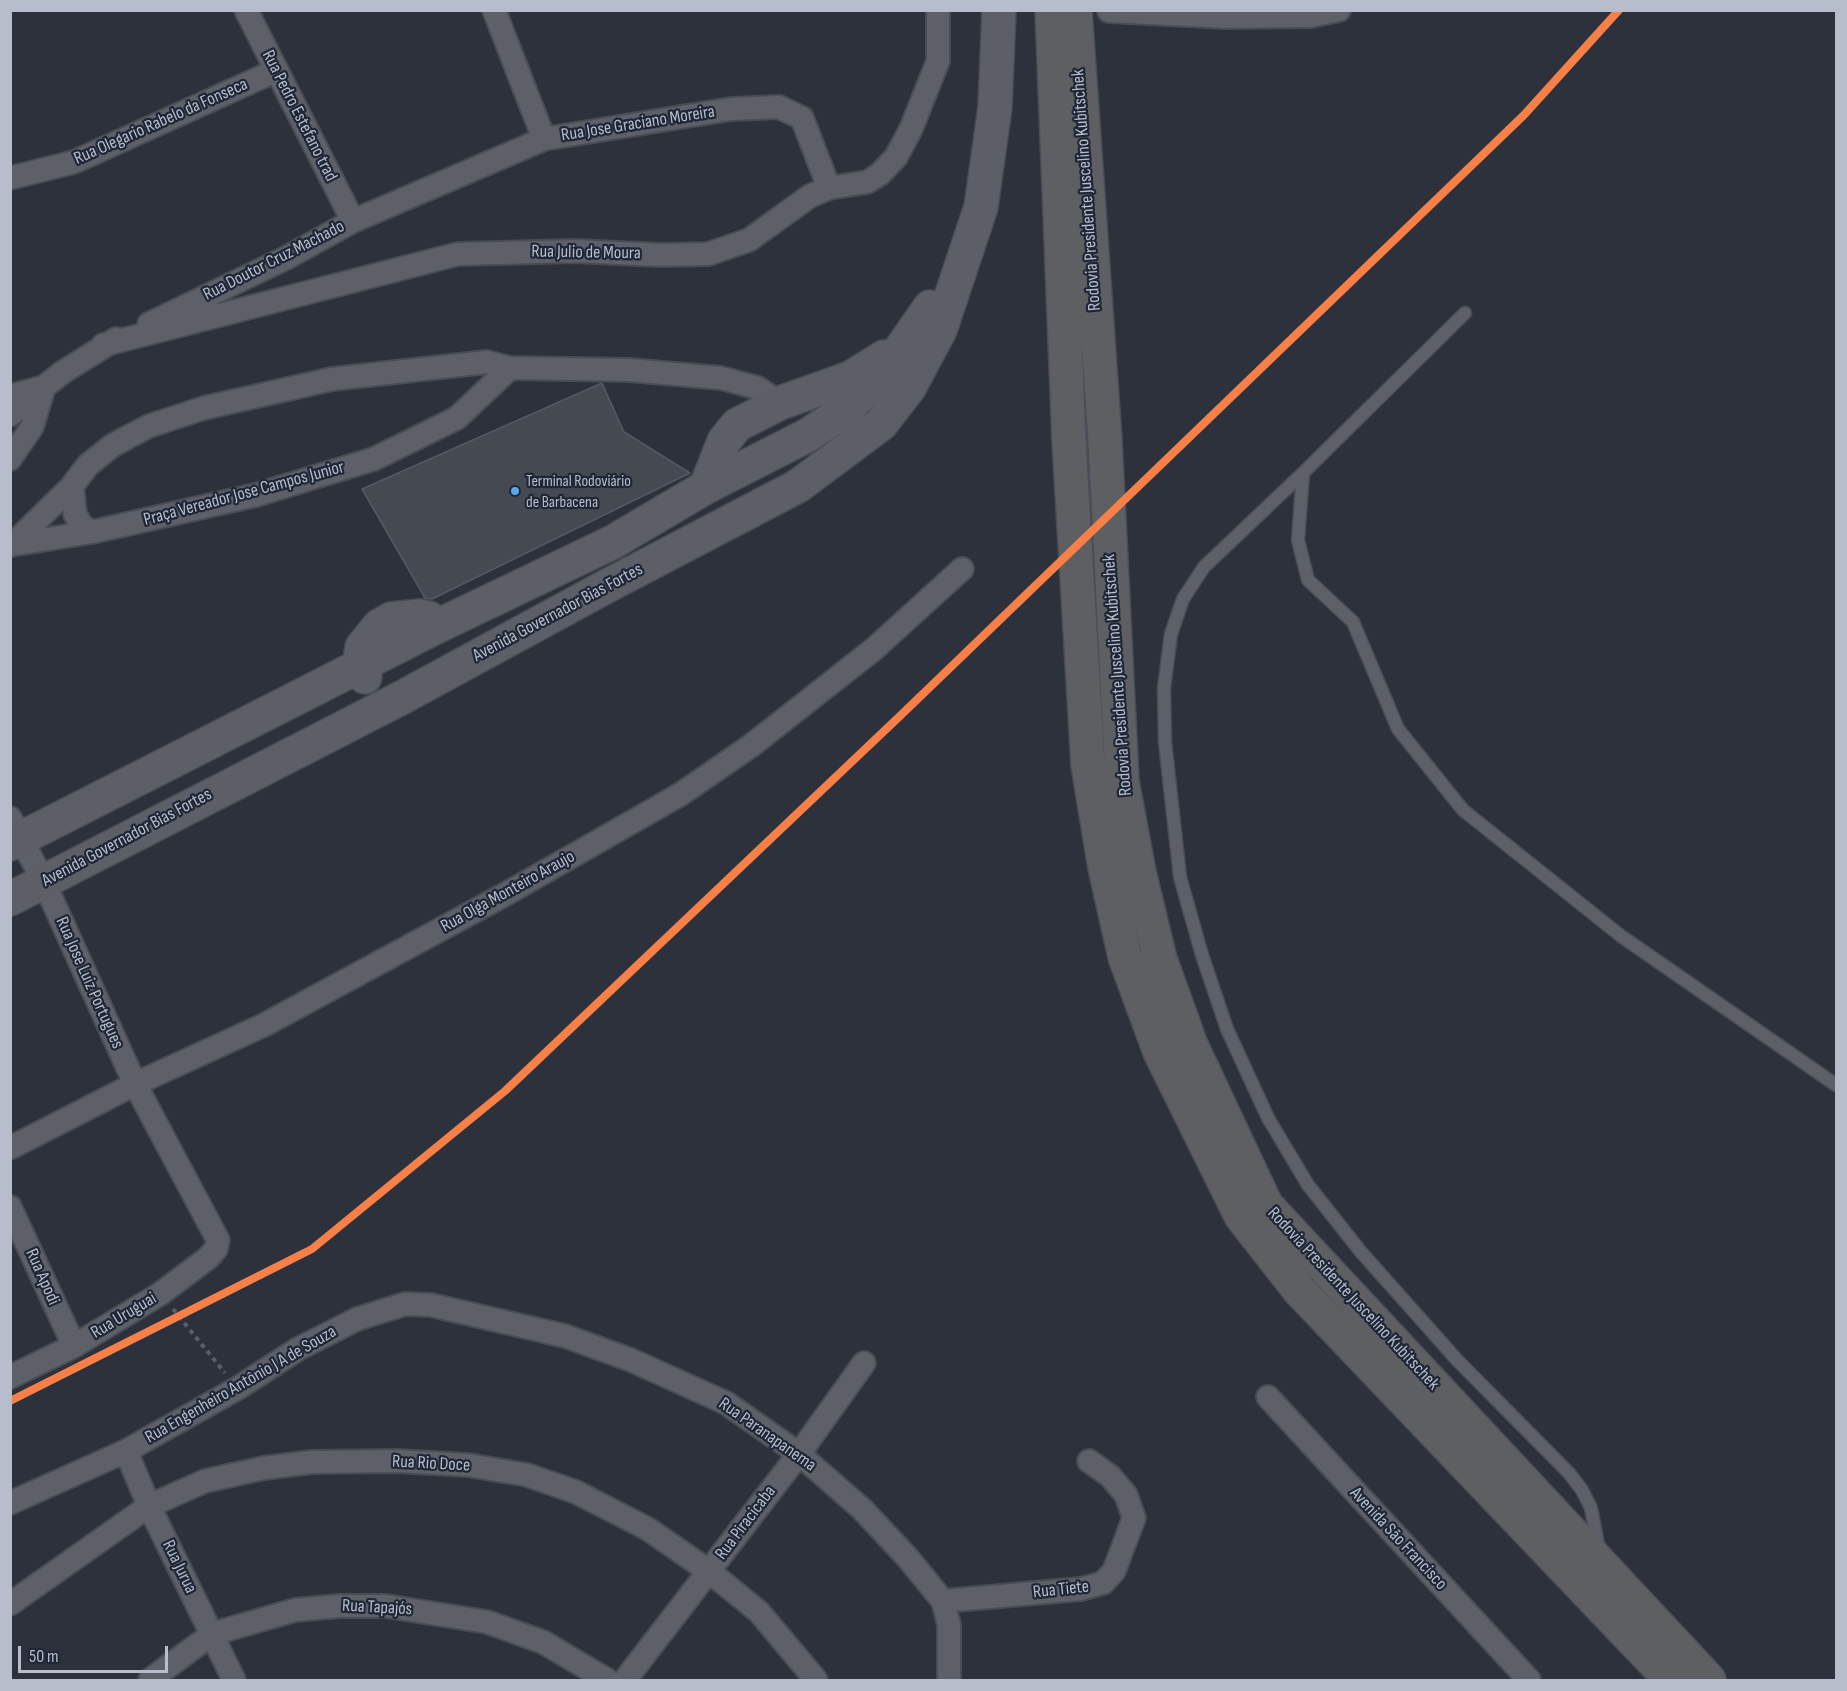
<!DOCTYPE html>
<html>
<head>
<meta charset="utf-8">
<style>
  body { margin:0 }
  #map { position:relative; width:1847px; height:1691px; overflow:hidden; background:#2c313b; font-family:"Sofia Sans Condensed",sans-serif }
  canvas { display:block }
  .frame { position:absolute; inset:0; border:12px solid #b7bdcb; pointer-events:none }
  .scale { position:absolute; left:18px; top:1646px; width:150px; height:27px; box-sizing:border-box; border:3px solid #b7bdcb; border-top:0; padding-left:8px; font-size:18px; line-height:21px; white-space:nowrap; color:#b7bdcb; -webkit-text-stroke:4px #1f2636; paint-order:stroke }
</style>
</head>
<body>
<div id="map">
<canvas width="1847" height="1691"></canvas>
<div class="frame"></div>
<div class="scale">50 m</div>
</div>
<script>
const g = document.querySelector('canvas').getContext('2d');
g.lineJoin = 'round';
function paint(path, color) { g.fillStyle = color; g.fill(path, 'evenodd'); }
const shape = rows => new Path2D(rows.map(r => 'M' + r).join(''));
function trace(path, color, width, dash) { g.strokeStyle = color; g.lineWidth = width; g.lineCap = dash ? 'butt' : 'round'; g.setLineDash(dash || []); g.stroke(path); }
function label(font, color, halo, rows, align = 'center') {
  g.font = font + ' "Sofia Sans Condensed",sans-serif'; g.lineWidth = 4.5; g.setLineDash([]); g.textBaseline = 'middle'; g.strokeStyle = halo; g.fillStyle = color; for (const [text, x, y, turn = 0] of rows) {
    g.save(); g.translate(x, y); g.rotate((+turn || 0) * Math.PI / 180); g.textAlign = isNaN(turn) ? turn : align; if (halo) g.strokeText(text, 0, 0); g.fillText(text, 0, 0); g.restore();
  }
}
const building = shape([
  [602,383,624,432,690,473,432,599,425,598,362,489,602,383]
]);
const path = shape([
  [173,1309,225,1373]
]);
const lane = shape([
  [1465,313,1303,473,1298,540,1308,580,1353,622,1398,729,1463,810,1621,936,1836,1085],
  [1303,473,1204,567,1183,599,1171,634,1164,688,1165,742,1180,877,1202,955,1227,1029,1268,1118,1308,1185,1361,1252,1458,1361,1569,1473,1582,1490,1591,1508,1599,1550]
]);
const street = shape([
  [246,10,353,221],
  [494,10,544,139],
  [1109,11,1227,17,1310,16,1339,10],
  [10,178,74,162,275,71],
  [149,324,286,258,353,221,544,139,731,109,779,107,802,118,829,188],
  [103,345,458,254,575,251,661,255,708,254,749,240,810,196,829,188,867,182,880,174,896,157,911,129,938,61,938,10],
  [10,396,44,387,63,372,116,339],
  [10,415,38,392],
  [10,459,32,427,44,387],
  [72,486,75,514,82,526,92,532],
  [10,545,92,532,256,495,374,459,457,418,510,368],
  [12,545,72,486,88,465,113,445,149,426,204,408,332,379,487,362,510,368,629,370,721,378,758,388,780,403],
  [10,818,44,882,135,1084,218,1240,216,1249,208,1258,160,1294,74,1346,10,1377],
  [10,1148,135,1084,264,1025,504,895,681,794,752,745,874,649,962,569],
  [10,1207,74,1346],
  [1268,1397,1529,1680],
  [126,1451,149,1506,234,1680],
  [10,1503,126,1451,238,1388,298,1349,357,1319,405,1304,431,1305,565,1336,631,1360,726,1403,799,1454,862,1509,907,1557,943,1601,949,1625,949,1680],
  [943,1601,1081,1589,1103,1583,1114,1571,1134,1518,1126,1495,1110,1476,1089,1461],
  [10,1604,149,1506,205,1481,264,1468,312,1462,397,1461,468,1465,527,1475,576,1492,648,1529,710,1572,759,1612,816,1680],
  [150,1680,212,1634,295,1610,339,1606,386,1606,487,1622,543,1642,607,1680],
  [625,1680,799,1454,864,1363]
]);
const secondary = shape([
  [706,487,724,441,737,425,780,403,850,378,884,357],
  [365,677,359,667,362,647,379,626,391,619,420,616,429,618,438,626],
  [10,844,438,626,613,542,706,487,808,435,847,409,884,373,930,307],
  [10,899,403,697,607,586,798,486,881,424,909,388,940,330,981,207,995,107,999,10]
]);
const highway = shape([
  [1052,10,1069,441,1088,765,1105,868,1125,957,1160,1052,1241,1216,1299,1290,1671,1680],
  [1075,10,1105,440,1122,781,1139,872,1160,959,1191,1045,1266,1205,1709,1680]
]);
const rail1 = shape([
  [10,1401,312,1249,505,1091,901,715,1524,115,1619,10]
]);
const markers = [
  [515,491,5,"#5aa8eb"]
];
const busNames = [
  ["Terminal Rodoviário",526,482],
  ["de Barbacena",526,503]
];
const streetNames = [
  ["Rua Pedro Estefano trad",299,116,63],
  ["Rua Olegario Rabelo da Fonseca",161,122,-24],
  ["Rua Jose Graciano Moreira",638,124,-9],
  ["Rodovia Presidente Juscelino Kubitschek",1087,190,-94],
  ["Rua Julio de Moura",586,253,1],
  ["Rua Doutor Cruz Machado",274,261,-27],
  ["Praça Vereador Jose Campos Junior",244,494,-15],
  ["Avenida Governador Bias Fortes",558,613,-28],
  ["Rodovia Presidente Juscelino Kubitschek",1118,675,-94],
  ["Avenida Governador Bias Fortes",127,838,-28],
  ["Rua Olga Monteiro Araujo",508,892,-29],
  ["Rua Jose Luiz Portugues",89,983,66],
  ["Rua Apodi",42,1277,66],
  ["Rodovia Presidente Juscelino Kubitschek",1353,1299,47],
  ["Rua Uruguai",124,1316,-31],
  ["Rua Engenheiro Antônio J A de Souza",241,1385,-30],
  ["Rua Paranapanema",767,1435,35],
  ["Rua Rio Doce",431,1464,3],
  ["Rua Piracicaba",746,1523,-53],
  ["Avenida São Francisco",1398,1539,47],
  ["Rua Jurua",179,1567,64],
  ["Rua Tiete",1061,1590,-6],
  ["Rua Tapajós",377,1608,3]
];
paint(building, '#454952');
trace(building, '#545963', 1.5);
trace(lane, '#484c53', 15);
trace(street, '#484c53', 26);
trace(secondary, '#484c53', 36);
trace(highway, '#494d57', 36);
trace(path, '#5a5f66', 4, [4.5, 4.5]);
trace(lane, '#5d6069', 12);
trace(street, '#5d6069', 22);
trace(secondary, '#5c5f67', 33);
trace(highway, '#5d5f62', 33);
trace(rail1, '#f78048', 8);
for (const [x, y, r, color] of markers) { const dot = new Path2D(); dot.arc(x, y, r, 0, 2 * Math.PI); g.fillStyle = color; g.fill(dot); trace(dot, '#1f2636', 2); }
label('16px', '#b7bdcb', '#1f2636', busNames, 'left');
label('18px', '#b7bdcb', '#1f2636', streetNames);
</script>
</body>
</html>
